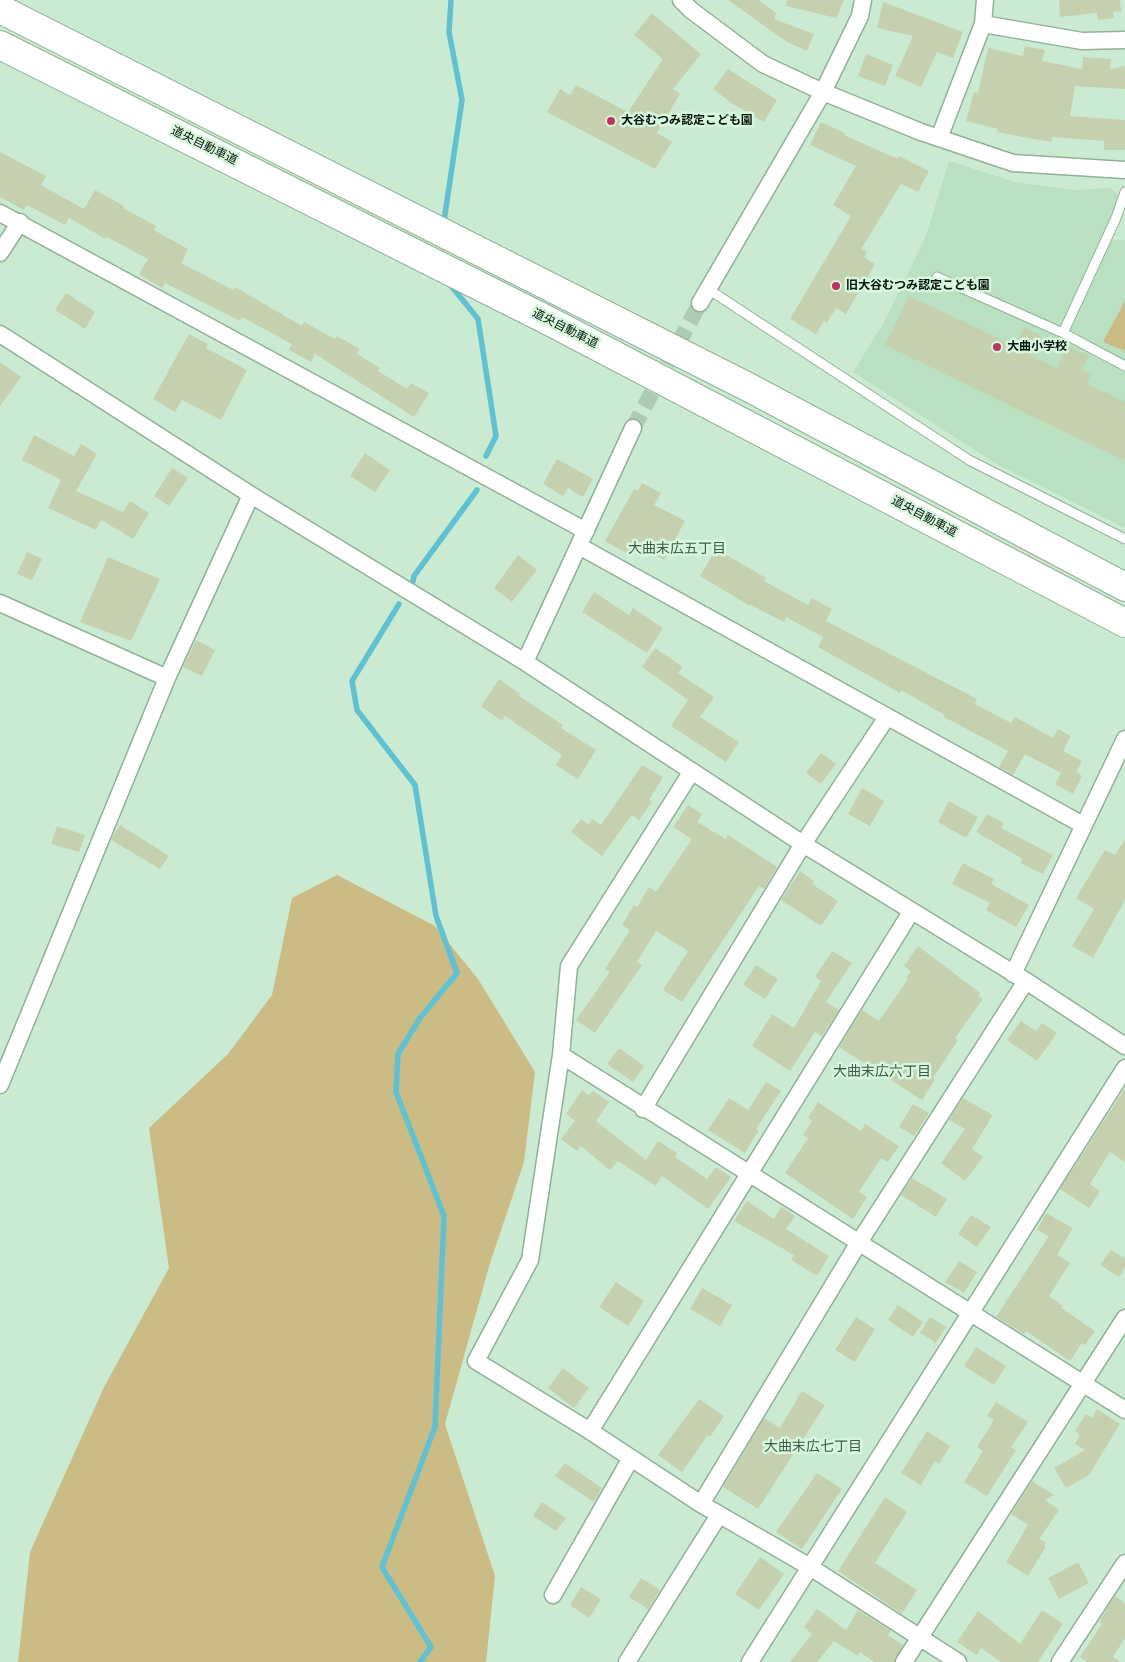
<!DOCTYPE html>
<html>
<head>
<meta charset="utf-8">
<style>
  body { margin:0 }
  canvas { display:block; background:#caebd1 }
</style>
</head>
<body>
<canvas width="1125" height="1662"></canvas>
<script>
const g = document.querySelector('canvas').getContext('2d');
g.lineJoin = 'round';
function paint(path, color) { g.fillStyle = color; g.fill(path, 'evenodd'); }
const shape = rows => new Path2D(rows.map(r => 'M' + r).join(''));
function trace(path, color, width, dash) { g.strokeStyle = color; g.lineWidth = width; g.lineCap = dash ? 'butt' : 'round'; g.setLineDash(dash || []); g.stroke(path); }
function label(font, color, halo, rows, align = 'center') {
  g.font = font + ' Roboto,"Noto Sans JP",sans-serif'; g.lineWidth = 5; g.setLineDash([]); g.textBaseline = 'middle'; g.strokeStyle = halo; g.fillStyle = color; for (const [text, x, y, turn = 0] of rows) {
    g.save(); g.translate(x, y); g.rotate((+turn || 0) * Math.PI / 180); g.textAlign = isNaN(turn) ? turn : align; if (halo) g.strokeText(text, 0, 0); g.fillText(text, 0, 0); g.restore();
  }
}
const built = shape([
  [949,161,1015,182,1074,190,1111,188,1122,199,1102,240,1125,240,1125,528,995,463,853,372,884,322,926,236]
]);
const green = shape([
  [1125,301,1125,351,1103,342],
  [337,875,435,926,478,979,535,1072,524,1162,490,1263,445,1424,495,1576,486,1662,18,1662,30,1552,104,1387,169,1268,149,1128,228,1054,272,995,292,898]
]);
const stream = shape([
  [444,221,462,100,449,32,451,0],
  [448,282,478,319,496,436,486,456],
  [413,581,414,576,477,490],
  [399,604,352,681,357,710,415,785,436,916,457,973,420,1018,398,1054,396,1092,444,1216,435,1427,382,1567,431,1647,420,1662]
]);
const building = shape([
  [728,0,759,0,776,13,774,19,814,34,807,51,787,42],
  [787,0,844,0,836,18,786,6],
  [1059,0,1120,0,1121,11,1113,12,1114,18,1098,20,1097,13,1060,17],
  [883,2,963,32,953,58,937,52,921,87,895,76,913,36,877,28],
  [652,13,701,54,673,89,680,94,657,133,672,142,655,169,547,112,560,89,570,95,576,85,628,112,663,59,634,35],
  [1025,46,1045,50,1042,61,1082,69,1083,57,1111,59,1110,69,1125,66,1125,89,1075,86,1070,116,1125,120,1125,150,1104,150,1104,141,1052,137,1052,142,1033,139,997,132,998,129,966,121,974,92,978,93,988,48,1023,56],
  [866,54,893,65,885,86,858,76],
  [728,69,777,100,764,122,733,104,713,89],
  [821,122,845,133,844,135,898,159,899,156,929,171,918,192,901,184,861,249,867,252,864,257,875,264,846,314,836,308,827,323,824,321,816,334,790,319,851,216,833,205,856,166,810,145],
  [0,152,46,176,41,185,84,209,95,190,124,206,123,208,156,226,154,230,188,249,181,263,233,290,235,287,302,326,304,322,335,339,337,336,360,349,357,354,380,368,378,371,407,389,411,383,429,393,414,417,315,354,311,362,289,350,292,344,242,317,240,321,165,283,162,288,139,274,148,259,107,237,106,239,69,218,65,225,27,205,24,210,0,197],
  [66,293,95,312,85,329,55,310],
  [909,296,1015,346,1024,327,1041,335,1031,356,1057,368,1067,346,1089,356,1082,370,1091,374,1087,384,1125,402,1125,461,885,345],
  [189,334,208,344,206,348,247,370,221,420,182,400,175,412,153,399],
  [0,362,21,377,0,406],
  [34,435,74,456,81,444,97,454,76,491,123,512,130,501,149,513,133,539,101,520,96,530,48,508,61,480,22,460],
  [365,453,390,470,375,492,350,476],
  [557,459,593,479,583,497,568,488,563,496,543,484],
  [172,468,188,478,169,506,154,496],
  [642,483,661,493,654,505,685,521,664,560,634,544,628,554,605,541,634,489,638,491],
  [716,549,766,578,764,581,808,605,812,598,832,609,826,621,977,699,975,704,1011,723,1015,717,1053,738,1058,729,1071,736,1063,751,1082,761,1076,772,1082,776,1073,794,1055,784,1061,773,1025,754,1013,775,999,767,1008,751,944,717,945,715,901,690,900,693,818,647,823,637,786,617,784,622,751,605,750,606,700,576],
  [27,552,42,559,32,580,17,574],
  [518,555,537,570,512,602,494,588],
  [108,557,160,579,131,641,80,622],
  [594,592,629,615,633,608,663,628,647,653,582,612],
  [196,640,215,650,202,676,183,667],
  [655,648,683,667,678,673,714,697,700,717,739,742,726,762,671,726,688,700,642,667],
  [499,679,520,694,519,696,563,725,561,728,596,750,578,779,556,765,562,755,505,716,502,721,481,706],
  [821,753,836,764,821,784,806,773],
  [642,765,663,777,649,800,652,802,639,820,632,815,602,856,571,832,581,819,589,825,592,819,601,825],
  [862,788,884,801,870,826,848,814],
  [949,801,978,817,966,838,938,822],
  [688,805,702,814,697,822,726,839,728,835,777,867,764,889,759,886,682,1002,663,990,688,951,656,931,637,962,642,965,595,1033,576,1020,610,972,605,969,630,930,622,925,634,905,637,907,649,887,656,892,692,839,673,827],
  [987,814,1004,823,1001,828,1053,855,1043,874,1020,863,1023,859,976,832],
  [120,825,169,856,160,869,111,840],
  [57,826,85,835,79,852,51,844],
  [1125,839,1125,900,1093,958,1072,946,1094,909,1076,898,1105,850,1115,855],
  [963,863,994,879,991,884,1029,905,1016,927,986,910,990,903,952,884],
  [800,871,814,881,812,884,838,901,821,926,781,900],
  [918,946,980,993,978,996,983,999,955,1038,958,1040,933,1078,935,1080,922,1100,839,1047,862,1010,879,1021,908,979,906,978,911,971,904,966],
  [832,951,852,963,826,1002,839,1010,822,1036,815,1032,790,1071,752,1046,772,1014,794,1028,821,981,815,977],
  [756,965,778,979,765,999,743,985],
  [1021,1021,1036,1031,1042,1023,1057,1033,1037,1061,1007,1040],
  [619,1048,644,1066,633,1082,607,1064],
  [766,1082,781,1091,756,1129,759,1130,745,1153,708,1130,729,1098,748,1110],
  [1125,1088,1125,1162,1110,1152,1090,1184,1100,1191,1089,1208,1060,1189],
  [582,1090,589,1095,593,1091,609,1102,596,1121,646,1160,658,1141,677,1153,675,1157,707,1179,716,1167,731,1177,708,1209,662,1176,656,1186,618,1161,610,1170,581,1146,577,1151,561,1139,575,1121,566,1114],
  [963,1098,993,1115,972,1149,983,1157,965,1181,941,1163,965,1129,949,1120],
  [818,1102,861,1131,865,1124,899,1146,888,1162,881,1158,859,1192,867,1197,853,1219,785,1173,808,1138,803,1135,812,1121,808,1118],
  [913,1104,929,1113,914,1136,899,1127],
  [912,1178,947,1199,936,1217,901,1195],
  [747,1201,774,1219,781,1207,795,1216,786,1229,829,1256,817,1276,791,1260,794,1255,734,1221],
  [1046,1213,1073,1228,1057,1255,1070,1263,1049,1296,1063,1306,1061,1308,1095,1331,1085,1345,1082,1343,1070,1361,1026,1331,1024,1334,996,1317,1049,1236,1037,1230],
  [971,1215,991,1227,977,1247,958,1234],
  [1111,1250,1125,1258,1125,1268,1119,1277,1100,1265],
  [959,1261,977,1272,964,1293,945,1282],
  [616,1282,644,1301,628,1326,599,1307],
  [702,1288,732,1305,720,1326,690,1309],
  [898,1305,923,1322,913,1337,888,1320],
  [856,1317,875,1329,855,1362,835,1350],
  [930,1317,946,1327,936,1343,920,1333],
  [976,1347,1006,1366,994,1385,964,1366],
  [563,1368,589,1388,574,1408,548,1388],
  [802,1391,825,1405,758,1509,723,1487,764,1418,780,1428],
  [699,1399,724,1416,710,1437,708,1435,682,1472,658,1455],
  [996,1402,1028,1422,1011,1447,1016,1450,987,1496,964,1482,983,1451,977,1447,994,1420,987,1416],
  [1097,1409,1120,1424,1089,1475,1066,1488,1054,1468,1085,1450,1075,1444,1080,1435,1075,1431,1086,1414,1092,1418],
  [927,1431,950,1446,939,1464,935,1461,921,1485,901,1473],
  [565,1463,602,1488,594,1502,555,1476],
  [817,1473,842,1489,802,1549,776,1532],
  [1032,1481,1054,1495,1045,1500,1059,1510,1039,1539,1045,1542,1045,1548,1028,1576,1006,1562,1028,1525,1011,1514],
  [885,1497,907,1512,875,1563,917,1590,902,1614,838,1571],
  [542,1502,566,1518,556,1531,533,1516],
  [760,1557,784,1574,759,1610,735,1594],
  [1078,1562,1089,1583,1059,1599,1048,1578],
  [641,1578,660,1590,648,1609,629,1597],
  [581,1587,601,1599,589,1618,570,1605],
  [1115,1596,1125,1603,1125,1638,1113,1657,1120,1662,1087,1662,1080,1657,1102,1624,1099,1622],
  [817,1609,846,1630,858,1610,891,1631,888,1635,903,1645,894,1662,874,1662,860,1652,858,1656,834,1641,817,1662,790,1662,812,1634,804,1627],
  [1042,1610,1063,1624,1038,1662,1001,1662,981,1648,977,1655,957,1642,978,1611,1020,1644]
]);
const streetTunnel = shape([
  [633,428,700,303]
]);
const lane = shape([
  [1125,192,1116,218,1063,333,1125,366],
  [937,277,1063,333],
  [708,289,969,460,1125,539]
]);
const street = shape([
  [681,0,691,10,763,64,823,92,921,132,1013,163,1125,170],
  [983,24,1082,41,1125,40],
  [939,138,983,24,985,0],
  [0,213,586,531],
  [0,253,20,222],
  [700,303,823,92,860,16,863,0],
  [0,334,251,495,525,662,803,844,1026,981,1125,1046],
  [579,546,1083,825],
  [0,603,167,678],
  [525,662,633,428],
  [692,771,569,966,561,1055,530,1260,476,1361,590,1431,701,1504,810,1567,958,1662],
  [1013,974,1125,739],
  [561,1055,1125,1410],
  [0,1085,167,678,251,495],
  [643,1109,803,844,887,717],
  [590,1431,911,912],
  [701,1504,858,1244,1026,981],
  [553,1595,631,1458],
  [627,1662,719,1515],
  [750,1662,1125,1068],
  [904,1662,1125,1318],
  [1060,1662,1125,1563]
]);
const highway = shape([
  [0,9,748,387,1125,587],
  [0,45,551,322,1125,623]
]);
const markers = [
  [611,121,5,"#c0325f"],
  [836,286,5,"#c0325f"],
  [997,347,5,"#c0325f"]
];
const poiNames = [
  ["大谷むつみ認定こども園",621,121],
  ["旧大谷むつみ認定こども園",846,286],
  ["大曲小学校",1007,347]
];
const streetNames = [
  ["道央自動車道",204,146,26],
  ["道央自動車道",565,329,27],
  ["道央自動車道",924,517,28]
];
const neighbourhoodNames = [
  ["大曲末広五丁目",677,549],
  ["大曲末広六丁目",882,1072],
  ["大曲末広七丁目",813,1447]
];
paint(built, '#b8e0c1');
paint(green, '#cbbb85');
trace(stream, '#5fc1d1', 5.5);
paint(building, '#c5d1ae');
trace(streetTunnel, '#adcbb3', 16, [16, 8]);
trace(lane, '#91b098', 11);
trace(street, '#91b098', 19);
trace(highway, '#91b098', 30);
trace(lane, '#fff', 9);
trace(street, '#fff', 16);
trace(highway, '#fff', 28);
for (const [x, y, r, color] of markers) { const dot = new Path2D(); dot.arc(x, y, r, 0, 2 * Math.PI); g.fillStyle = color; g.fill(dot); trace(dot, '#d7f8de', 2); }
label('bold 12px', '#08140b', '#d7f8de', poiNames, 'left');
label('12px', '#08140b', '#d7f8de', streetNames);
label('14px', '#3e5b45', '#d7f8de', neighbourhoodNames);
</script>
</body>
</html>
